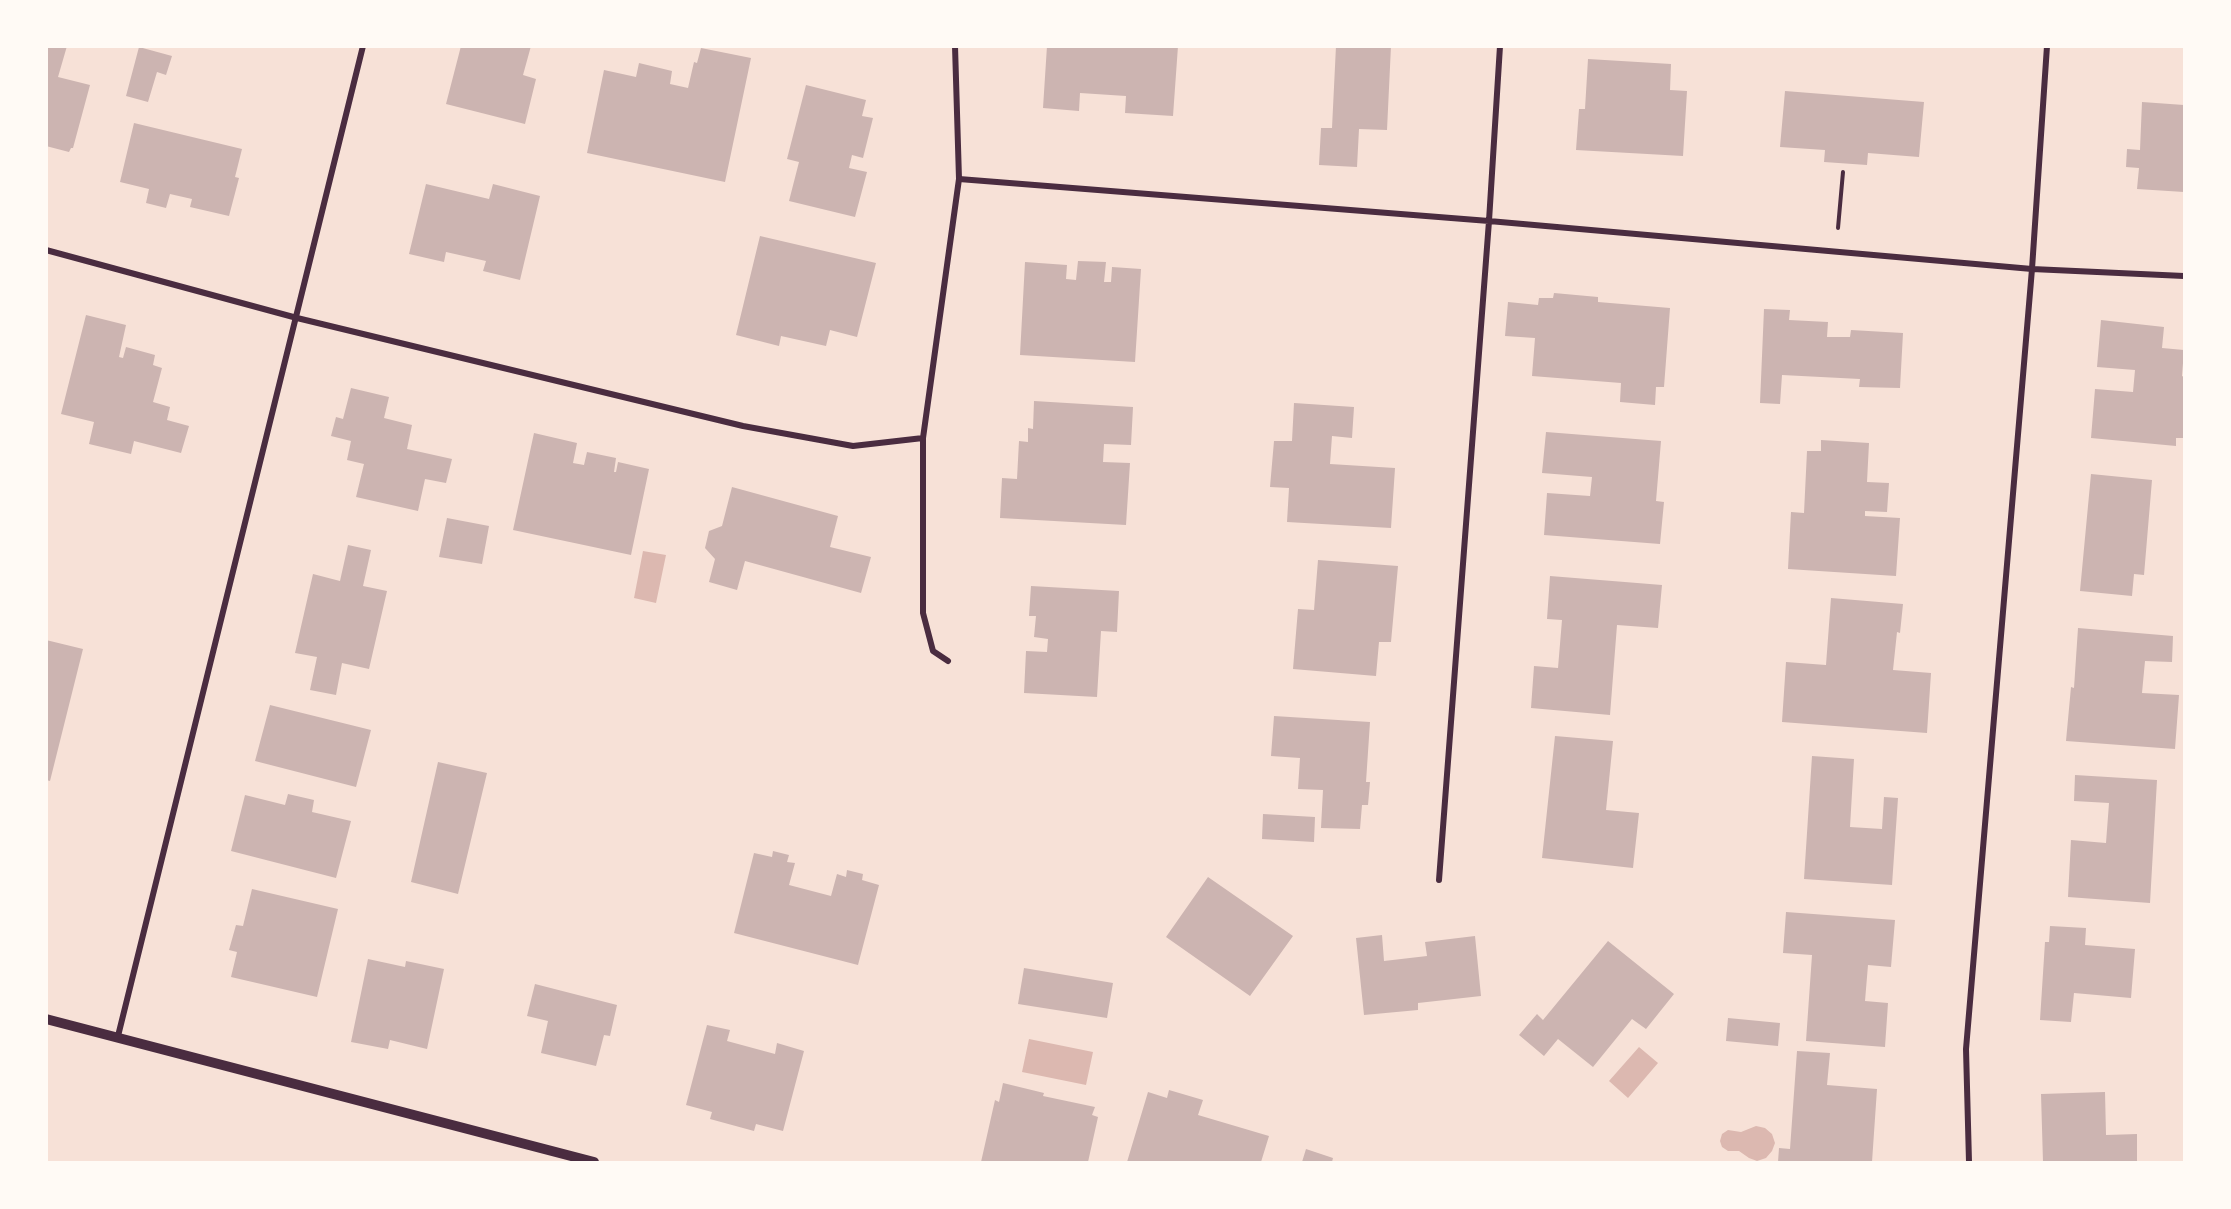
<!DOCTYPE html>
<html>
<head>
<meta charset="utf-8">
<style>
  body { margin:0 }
  #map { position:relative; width:2231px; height:1209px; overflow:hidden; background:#f7e1d7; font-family:Mulish,sans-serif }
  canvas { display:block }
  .frame { position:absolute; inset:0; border:48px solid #fffaf5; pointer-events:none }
</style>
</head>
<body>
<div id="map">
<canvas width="2231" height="1209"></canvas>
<div class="frame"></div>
</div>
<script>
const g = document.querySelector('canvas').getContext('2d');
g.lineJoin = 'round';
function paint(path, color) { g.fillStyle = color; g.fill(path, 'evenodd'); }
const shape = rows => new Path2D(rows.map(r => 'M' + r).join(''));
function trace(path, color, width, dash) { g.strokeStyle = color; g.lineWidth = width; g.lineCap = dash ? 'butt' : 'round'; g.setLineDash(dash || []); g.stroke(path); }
const water = shape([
  [643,551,666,555,656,603,634,598],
  [1029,1039,1093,1052,1086,1085,1022,1072],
  [1639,1047,1658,1063,1628,1098,1609,1081],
  [1756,1126,1765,1128,1772,1134,1775,1143,1772,1151,1766,1158,1757,1161,1749,1158,1739,1151,1728,1151,1722,1147,1720,1141,1722,1134,1728,1130,1741,1132]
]);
const building = shape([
  [46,46,67,46,58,77,90,85,73,148,71,148,69,152,46,146],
  [461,46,531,46,523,75,536,79,525,124,446,104],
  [1047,46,1178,46,1173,116,1125,113,1126,96,1080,93,1079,111,1043,108],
  [1336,46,1391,46,1387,130,1359,129,1357,167,1319,165,1321,128,1332,128],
  [139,47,172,56,166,75,157,72,148,102,126,96],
  [701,48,751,58,725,182,587,153,604,70,636,77,639,63,672,71,670,84,688,88,694,62,697,63],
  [1588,59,1671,64,1670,90,1687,91,1683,156,1576,150,1579,109,1585,109],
  [806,85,866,100,862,116,873,118,863,158,852,155,849,168,867,172,855,217,789,201,799,162,787,159],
  [1785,91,1924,102,1919,157,1868,153,1867,165,1824,162,1825,150,1780,147],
  [2142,102,2184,105,2184,192,2137,189,2139,168,2126,167,2127,149,2140,150],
  [134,123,242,149,235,177,239,178,229,216,190,207,192,199,170,194,166,208,146,203,149,189,120,182],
  [426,184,489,199,493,184,540,196,520,280,483,271,486,261,446,252,444,262,409,254],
  [760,236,876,263,857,337,830,330,826,346,781,336,779,346,736,335],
  [1078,261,1106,262,1104,282,1111,282,1112,267,1141,269,1135,362,1020,355,1025,262,1067,265,1066,279,1076,280],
  [1554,293,1598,297,1598,302,1670,308,1664,387,1656,387,1655,405,1620,402,1621,383,1532,376,1535,338,1505,336,1508,302,1538,305,1539,298,1553,298],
  [1764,309,1790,310,1789,320,1828,322,1827,337,1850,337,1851,330,1903,333,1900,388,1859,387,1860,379,1782,375,1780,404,1760,403],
  [86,315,126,325,119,357,123,358,126,347,155,355,153,365,162,368,153,402,170,407,167,420,189,426,181,453,134,441,131,454,89,444,94,422,61,414],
  [2101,320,2164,327,2162,348,2184,350,2182,376,2184,377,2184,438,2176,438,2176,446,2091,438,2095,389,2133,392,2135,370,2097,367],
  [351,388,389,397,384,418,412,425,407,449,452,459,446,483,425,479,418,511,356,497,364,464,347,460,351,441,331,436,336,417,343,419],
  [1034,401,1133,407,1131,445,1104,444,1103,462,1130,463,1126,525,1000,518,1002,478,1017,479,1019,441,1028,442,1028,428,1033,429],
  [1294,403,1354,407,1352,438,1332,436,1330,464,1395,468,1391,528,1287,522,1289,488,1270,487,1274,441,1292,441],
  [1546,432,1661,441,1656,501,1664,502,1660,544,1544,535,1547,493,1590,496,1592,477,1542,473],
  [534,433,577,443,573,463,584,465,587,452,616,458,614,472,616,472,618,462,649,469,631,555,513,530],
  [1821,440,1869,443,1867,482,1889,483,1887,512,1865,511,1865,516,1900,518,1896,576,1788,569,1791,512,1804,513,1807,451,1821,451],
  [2091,474,2152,480,2144,575,2134,574,2132,596,2080,591],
  [732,487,838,516,830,547,871,557,861,593,745,561,737,590,709,582,715,559,705,548,709,531,722,526],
  [447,518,489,526,482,564,439,557],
  [348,545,371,550,363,586,387,591,369,669,342,663,336,695,310,690,317,657,295,653,313,574,340,581],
  [1318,560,1398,566,1391,642,1379,642,1376,676,1293,669,1298,609,1314,610],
  [1550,576,1662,585,1658,628,1617,625,1610,715,1531,708,1534,666,1558,668,1562,620,1547,619],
  [1031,586,1119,591,1117,632,1101,631,1097,697,1024,693,1026,651,1047,652,1048,639,1034,637,1036,616,1029,616],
  [1831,598,1903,604,1900,633,1897,632,1893,670,1931,673,1927,733,1782,722,1786,662,1826,665],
  [2078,628,2173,636,2172,662,2145,661,2142,693,2179,695,2175,749,2066,741,2071,687,2074,688],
  [46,640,83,649,50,781,46,780],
  [270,705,371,730,356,787,255,761],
  [1274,716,1370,722,1366,782,1370,782,1368,805,1362,805,1360,829,1321,828,1323,790,1298,789,1300,758,1271,756],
  [1555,736,1613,741,1606,810,1639,813,1633,868,1542,858],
  [1812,756,1854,759,1850,827,1882,829,1884,797,1898,798,1892,885,1804,879],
  [438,762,487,773,458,894,411,882],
  [2075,775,2157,780,2150,903,2068,897,2071,840,2106,843,2109,803,2074,801],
  [288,794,314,800,312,812,351,821,336,878,231,851,245,795,285,805],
  [1263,814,1315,817,1314,842,1262,839],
  [773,851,789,855,787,862,795,863,789,885,831,896,837,874,846,877,847,870,863,874,862,880,879,885,858,965,734,933,754,853,772,857],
  [1208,877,1293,936,1250,996,1166,937],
  [252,889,338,909,317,997,231,977,237,952,229,950,236,925,243,926],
  [1786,912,1895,920,1891,967,1868,965,1865,1001,1888,1003,1885,1047,1806,1041,1812,955,1783,953],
  [2050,926,2086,928,2085,945,2135,949,2131,998,2074,993,2071,1022,2040,1020,2045,942,2049,942],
  [1382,935,1384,961,1427,956,1425,942,1475,936,1481,996,1418,1003,1418,1010,1364,1015,1356,938],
  [1608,941,1674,994,1646,1029,1632,1019,1593,1067,1558,1039,1544,1056,1519,1035,1537,1014,1543,1020],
  [368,959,405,967,406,961,444,969,427,1049,390,1040,388,1049,351,1042],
  [1024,968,1113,983,1107,1018,1018,1004],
  [535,984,617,1005,610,1036,604,1035,596,1066,541,1053,548,1021,527,1016],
  [1728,1018,1780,1023,1778,1046,1726,1041],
  [707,1025,730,1030,727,1041,775,1054,777,1043,804,1051,783,1131,756,1124,754,1131,710,1119,712,1112,686,1105],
  [1797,1051,1830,1053,1827,1085,1877,1089,1872,1162,1778,1162,1779,1148,1790,1149],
  [1003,1083,1044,1093,1043,1096,1095,1107,1092,1115,1098,1117,1088,1162,981,1162,995,1100,999,1102],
  [1169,1090,1203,1100,1198,1115,1269,1136,1261,1162,1127,1162,1148,1092,1167,1098],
  [2105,1092,2106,1135,2137,1134,2137,1162,2043,1162,2041,1094],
  [1306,1149,1333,1158,1332,1162,1302,1162]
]);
const path = shape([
  [1838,228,1843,172]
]);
const minor = shape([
  [959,179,1489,221,2032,269,2184,276],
  [46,250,297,318,743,426,853,446,923,438],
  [948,661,933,651,923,613,923,438,959,179,955,46],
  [1439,880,1489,221,1500,46],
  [118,1036,363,46],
  [1969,1162,1966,1049,2032,269,2047,46]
]);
const tertiary = shape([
  [46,1019,594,1162]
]);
paint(water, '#dcb8b0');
paint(building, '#ccb4b1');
trace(path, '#4a2c40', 4);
trace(minor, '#4a2c40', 6);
trace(tertiary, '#4a2c40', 10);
</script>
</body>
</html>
